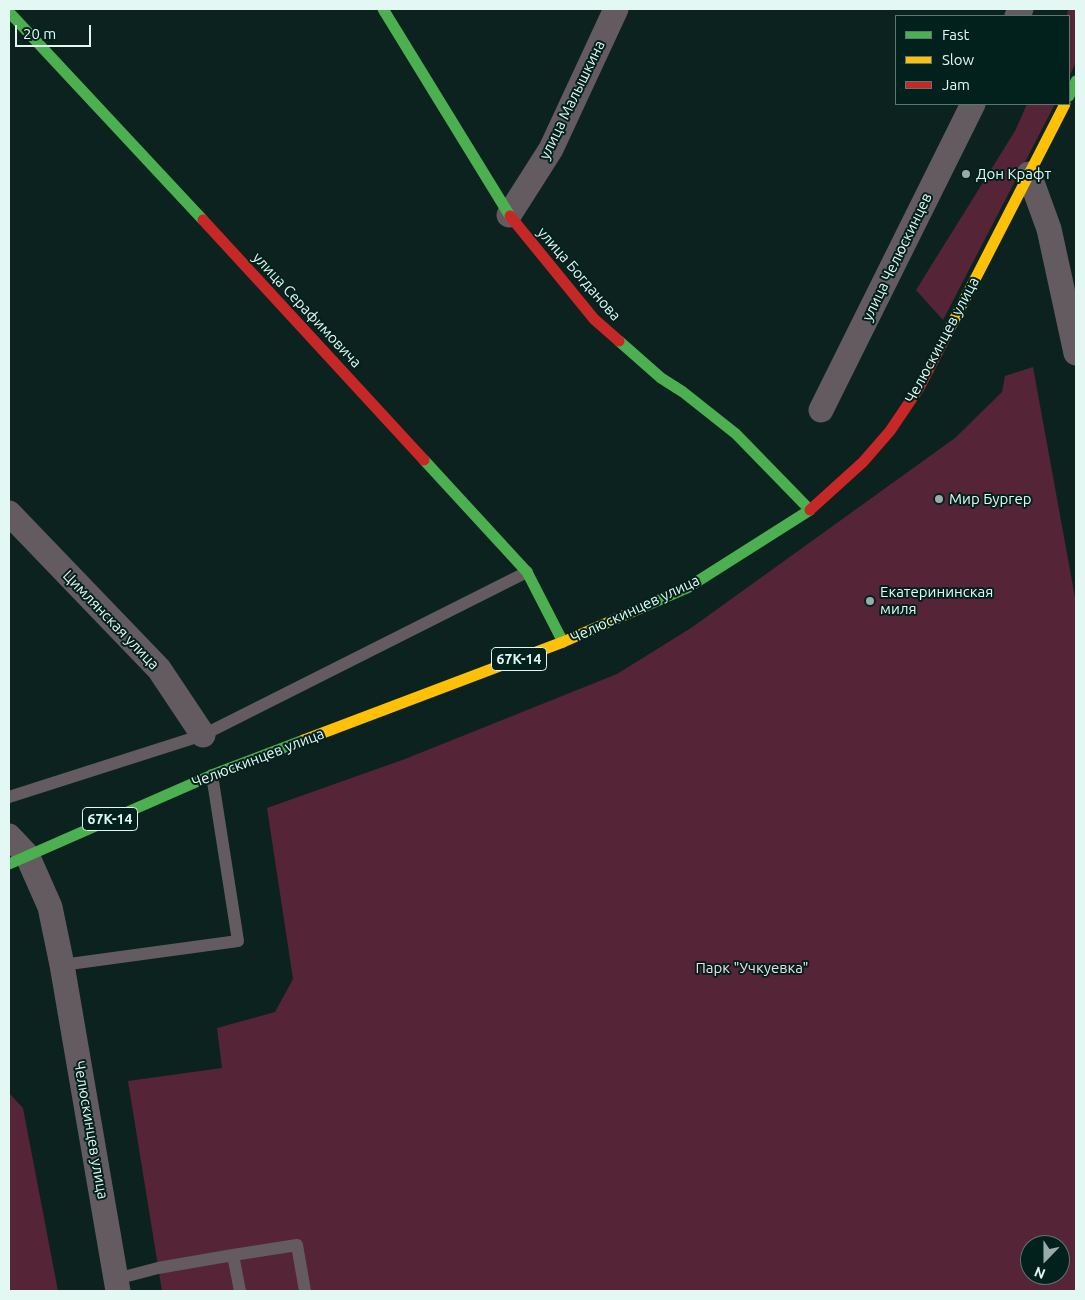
<!DOCTYPE html>
<html>
<head>
<meta charset="utf-8">
<style>
  body { margin:0 }
  #map { position:relative; width:1085px; height:1300px; overflow:hidden; background:#0c221f; font-family:Ubuntu,sans-serif }
  canvas { display:block }
  .frame { position:absolute; inset:0; border:10px solid #e4f8f3; pointer-events:none }
  .legend { position:absolute; left:895px; top:15px; width:175px; height:90px; box-sizing:border-box; background:#03211c; border:1px solid #5d7772; margin:0; padding:6px 9px; list-style:none; font-size:15px; color:#e4f8f3 }
  .legend li { display:flex; align-items:center; gap:10px; height:25px }
  .legend b { width:25px; border:1px solid #5d7772 }
  .north { position:absolute; left:1020px; top:1235px; width:50px; height:50px; box-sizing:border-box; background:#03211c; border:1px solid #5d7772; border-radius:50%; rotate:202deg; font-size:14px; font-weight:700; line-height:20px; text-align:center; color:#e4f8f3 }
  .north::after { content:''; display:block; margin:auto; width:18px; height:22px; background:#98ada9; clip-path:polygon(50% 0,100% 100%,50% 72%,0 100%) }
  .scale { position:absolute; left:15px; top:25px; width:76px; height:22px; box-sizing:border-box; border:2px solid #e4f8f3; border-top:0; padding-left:6px; font-size:15px; line-height:18px; white-space:nowrap; color:#e4f8f3; -webkit-text-stroke:4px #03211c; paint-order:stroke }
</style>
</head>
<body>
<div id="map">
<canvas width="1085" height="1300"></canvas>
<div class="frame"></div>
<ul class="legend">
<li><b style="height:6px;background:#4caf50"></b>Fast</li>
<li><b style="height:6px;background:#ffc107"></b>Slow</li>
<li><b style="height:6px;background:#c62828"></b>Jam</li>
</ul>
<div class="north">N</div>
<div class="scale">20 m</div>
</div>
<script>
const g = document.querySelector('canvas').getContext('2d');
g.lineJoin = 'round';
function paint(path, color) { g.fillStyle = color; g.fill(path, 'evenodd'); }
const shape = rows => new Path2D(rows.map(r => 'M' + r).join(''));
function trace(path, color, width, dash) { g.strokeStyle = color; g.lineWidth = width; g.lineCap = dash ? 'butt' : 'round'; g.setLineDash(dash || []); g.stroke(path); }
function label(font, color, halo, rows, align = 'center') {
  g.font = font + ' Ubuntu,sans-serif'; g.lineWidth = 4; g.setLineDash([]); g.textBaseline = 'middle'; g.strokeStyle = halo; g.fillStyle = color; for (const [text, x, y, turn = 0] of rows) {
    g.save(); g.translate(x, y); g.rotate((+turn || 0) * Math.PI / 180); g.textAlign = isNaN(turn) ? turn : align; if (halo) g.strokeText(text, 0, 0); g.fillText(text, 0, 0); g.restore();
  }
}
const green = shape([
  [1069,9,1076,9,1076,62,1069,77,1069,16,1066,16],
  [1027,104,1055,104,943,320,916,290,1015,131],
  [1033,367,1076,603,1076,1291,162,1291,128,1081,222,1068,217,1028,275,1012,293,979,267,808,405,759,617,674,691,628,955,438,1002,392,1005,376],
  [1030,1245,1060,1245,1060,1275,1030,1275],
  [9,1093,23,1108,58,1291,9,1291]
]);
const lane = shape([
  [9,797,203,735,527,572],
  [62,965,238,941,212,775],
  [116,1279,158,1268,233,1255],
  [240,1291,233,1255,297,1245,305,1291]
]);
const street = shape([
  [1017,16,1021,9],
  [1029,174,1049,229,1076,353],
  [509,215,551,149,616,9],
  [821,410,973,104],
  [9,513,159,669,203,735],
  [9,836,27,855,50,907,62,965,118,1291]
]);
const fast = shape([
  [383,9,510,216],
  [9,12,203,220],
  [1069,96,1076,81],
  [619,341,661,378,683,392,736,434,810,510,687,588,641,608],
  [424,460,527,572,563,642],
  [9,864,212,775,304,740]
]);
const slow = shape([
  [949,330,1065,104],
  [304,740,563,642,641,608]
]);
const jam = shape([
  [510,216,594,319,619,341],
  [203,220,424,460],
  [810,510,863,462,890,431,919,388,949,330]
]);
const markers = [
  [966,174,5,"#98ada9"],
  [939,499,5,"#98ada9"],
  [870,601,5,"#98ada9"]
];
const shields = [
  [519,659,55],
  [110,819,55]
];
const shieldNames = [
  ["67К-14",519,659],
  ["67К-14",110,819]
];
const streetNames = [
  ["улица Малышкина",572,100,-64],
  ["улица Челюскинцев",897,257,-64],
  ["улица Богданова",579,274,49],
  ["улица Серафимовича",307,310,47],
  ["Челюскинцев улица",942,340,-62],
  ["Челюскинцев улица",635,609,-25],
  ["Цимлянская улица",111,620,46],
  ["Челюскинцев улица",258,758,-21],
  ["Челюскинцев улица",91,1130,80]
];
const poiNames = [
  ["Дон Крафт",976,174],
  ["Мир Бургер",949,499],
  ["Екатерининская",880,592],
  ["миля",880,609]
];
const parkNames = [
  ["Парк \"Учкуевка\"",752,968]
];
paint(green, '#562437');
trace(lane, '#635b5f', 12);
trace(street, '#635b5f', 25);
trace(fast, '#4caf50', 11);
trace(slow, '#ffc107', 11);
trace(jam, '#c62828', 11);
for (const [x, y, r, color] of markers) { const dot = new Path2D(); dot.arc(x, y, r, 0, 2 * Math.PI); g.fillStyle = color; g.fill(dot); trace(dot, '#03211c', 2); }
for (const [x, y, w] of shields) { const box = new Path2D(); box.roundRect(x - w / 2, y - 11.5, w, 23, 4); g.fillStyle = '#03211c'; g.fill(box); trace(box, '#e4f8f3', 1); }
label('bold 14px', '#e4f8f3', null, shieldNames);
label('15px', '#e4f8f3', '#03211c', streetNames);
label('15px', '#e4f8f3', '#03211c', poiNames, 'left');
label('15px', '#f3dce2', '#03211c', parkNames);
</script>
</body>
</html>
